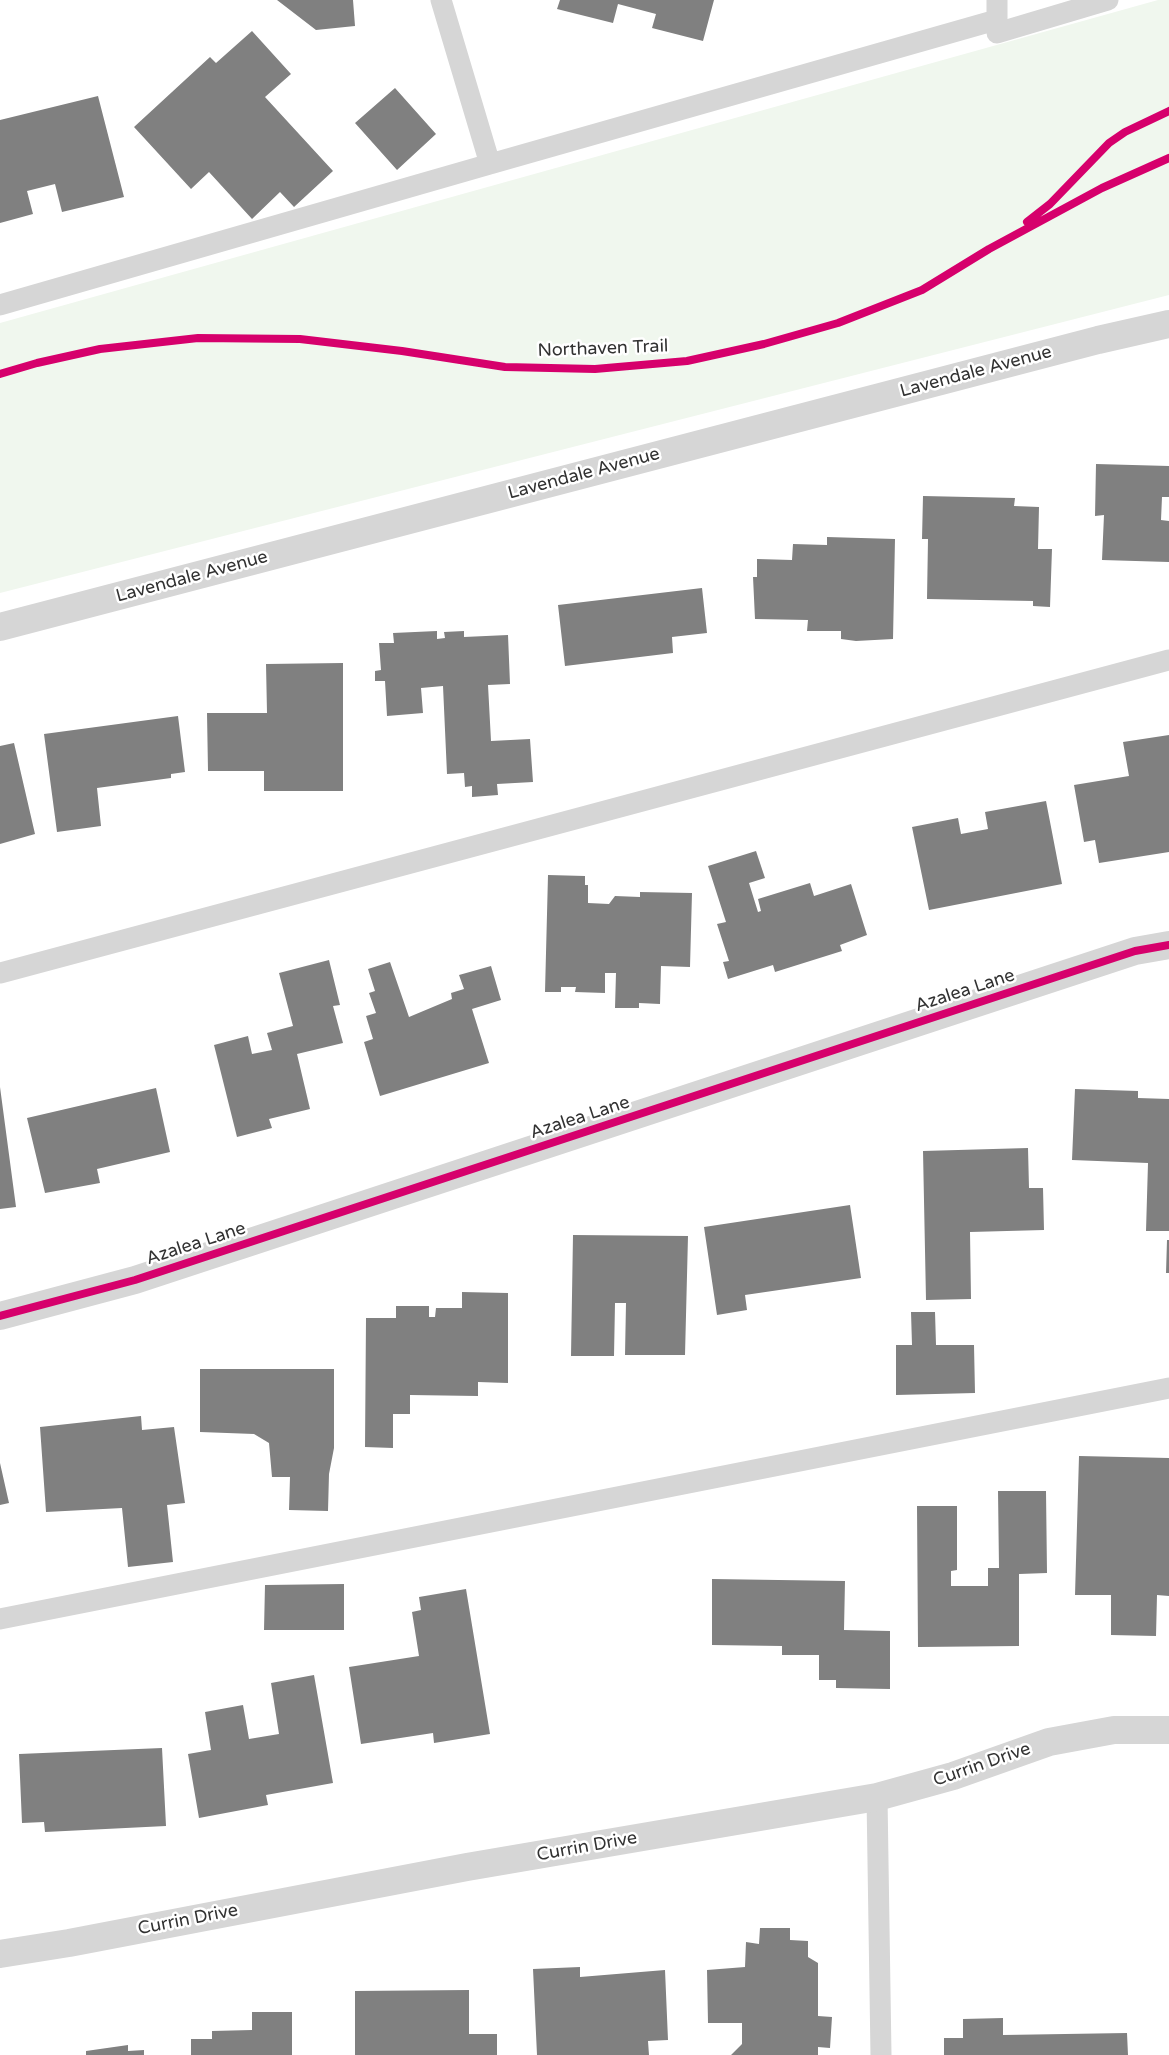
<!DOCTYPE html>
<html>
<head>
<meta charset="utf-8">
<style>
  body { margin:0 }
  canvas { display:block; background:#fff }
</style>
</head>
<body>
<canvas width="1169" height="2055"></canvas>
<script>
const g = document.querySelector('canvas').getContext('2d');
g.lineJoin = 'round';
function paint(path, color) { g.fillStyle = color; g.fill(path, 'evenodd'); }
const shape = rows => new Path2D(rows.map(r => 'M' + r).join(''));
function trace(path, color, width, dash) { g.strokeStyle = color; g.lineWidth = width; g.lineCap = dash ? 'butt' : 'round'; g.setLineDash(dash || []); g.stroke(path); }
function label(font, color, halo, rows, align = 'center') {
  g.font = font + ' "Varela Round",sans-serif'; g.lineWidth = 5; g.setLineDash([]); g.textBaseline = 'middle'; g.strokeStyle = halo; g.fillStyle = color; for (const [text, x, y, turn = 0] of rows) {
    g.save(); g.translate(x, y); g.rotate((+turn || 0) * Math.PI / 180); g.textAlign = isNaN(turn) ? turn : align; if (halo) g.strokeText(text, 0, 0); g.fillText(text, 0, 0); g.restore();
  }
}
const green = shape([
  [1158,0,1169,0,1169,295,0,593,0,323]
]);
const building = shape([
  [277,0,353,0,355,26,316,30],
  [560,0,714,0,703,41,652,28,656,14,618,4,613,23,557,9],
  [252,31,291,74,265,97,333,171,294,207,280,192,252,219,209,172,191,189,134,127,210,57,216,63],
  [395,88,436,134,397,170,355,123],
  [98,96,124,197,62,212,55,184,27,191,33,214,0,223,0,120],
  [1096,464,1169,466,1169,497,1162,497,1161,520,1169,521,1169,562,1102,560,1104,515,1095,516],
  [923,496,1015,498,1014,506,1039,507,1038,549,1052,549,1050,607,1033,606,1033,601,927,599,928,539,922,539],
  [827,537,895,539,893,639,856,641,841,639,841,631,807,631,808,620,755,619,753,577,757,577,757,559,792,560,793,544,827,545],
  [702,588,707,633,672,637,673,653,565,666,558,605],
  [437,631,437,639,445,638,444,632,464,631,464,637,508,635,510,684,488,685,491,741,530,739,533,782,497,784,498,795,472,797,472,786,465,787,464,773,447,774,443,686,421,688,423,713,387,716,385,681,375,681,375,671,381,670,379,643,394,643,393,633],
  [343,663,343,791,264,791,264,771,208,771,207,713,267,713,266,664],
  [178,716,185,772,171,774,171,778,97,788,101,826,57,832,44,734],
  [1169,735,1169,852,1099,863,1095,840,1084,842,1074,785,1129,776,1123,742],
  [14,743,35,834,0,844,0,746],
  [1046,801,1062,884,929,910,912,827,958,818,961,834,988,829,985,812],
  [756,851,765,878,749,883,758,912,761,911,758,899,810,883,814,896,851,884,867,935,840,945,842,951,775,972,773,965,728,979,723,962,729,961,717,924,726,922,708,866],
  [548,875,585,876,585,885,588,885,588,903,609,904,615,896,640,897,640,892,692,893,690,967,661,966,660,1004,639,1003,639,1008,615,1008,616,973,605,973,605,993,575,992,576,987,561,987,561,992,545,992],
  [329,960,340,1005,333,1006,343,1043,297,1054,310,1109,269,1119,272,1128,237,1137,214,1045,248,1036,252,1054,272,1050,267,1033,293,1026,279,973],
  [390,962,409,1017,452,999,451,993,464,989,459,975,491,966,501,1000,472,1009,489,1063,380,1096,364,1042,373,1039,366,1016,376,1013,369,993,375,991,368,969],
  [0,1087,16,1207,0,1209],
  [156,1088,170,1152,97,1169,100,1183,45,1193,27,1118],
  [1075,1089,1138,1091,1138,1098,1169,1099,1169,1231,1146,1231,1148,1163,1072,1160],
  [1028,1148,1029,1188,1043,1188,1044,1230,970,1232,971,1299,926,1300,923,1151],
  [850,1205,861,1278,745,1295,747,1310,717,1315,704,1227],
  [573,1235,688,1236,685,1355,625,1355,626,1303,615,1303,614,1356,571,1356],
  [1167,1240,1169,1240,1169,1273,1166,1273],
  [462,1292,508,1293,508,1383,478,1382,478,1396,410,1395,410,1414,393,1414,393,1448,365,1447,366,1318,396,1318,396,1306,429,1306,429,1317,435,1317,436,1308,462,1308],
  [911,1312,935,1312,936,1345,974,1345,975,1393,896,1395,896,1345,912,1345],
  [200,1369,334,1369,334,1448,329,1474,328,1511,289,1510,290,1477,272,1477,269,1443,254,1434,200,1432],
  [141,1416,142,1430,174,1427,185,1503,167,1505,173,1562,128,1567,122,1508,46,1512,40,1427],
  [1079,1456,1169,1458,1169,1596,1157,1595,1156,1636,1111,1635,1111,1595,1075,1595],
  [0,1463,9,1503,0,1505],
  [998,1491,1046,1491,1047,1573,1019,1574,1019,1646,918,1647,917,1506,957,1506,957,1570,951,1571,951,1586,988,1586,988,1568,999,1568],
  [712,1579,845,1581,844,1630,890,1631,890,1689,836,1688,836,1680,819,1680,819,1655,782,1655,782,1646,712,1645],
  [344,1584,344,1630,264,1630,265,1585],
  [466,1589,490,1734,434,1743,433,1733,361,1744,349,1667,419,1656,412,1612,421,1610,419,1597],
  [314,1675,333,1783,266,1795,268,1805,199,1818,188,1754,211,1750,205,1712,243,1705,249,1739,279,1734,271,1683],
  [162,1748,166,1826,45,1832,44,1822,22,1823,19,1754],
  [760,1928,790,1928,790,1940,808,1941,808,1957,818,1963,818,2016,832,2017,830,2048,818,2047,818,2055,731,2055,742,2044,742,2023,708,2023,707,1970,745,1967,746,1942,759,1944],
  [580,1967,580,1977,665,1970,668,2040,648,2041,649,2055,537,2055,533,1969],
  [469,1990,469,2034,497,2034,497,2055,355,2055,355,1991],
  [252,2012,292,2012,292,2055,191,2055,191,2039,212,2039,212,2031,252,2030],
  [1003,2018,1003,2035,1127,2033,1128,2055,944,2055,944,2038,963,2038,963,2019],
  [128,2045,128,2051,144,2050,144,2055,86,2055,86,2051]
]);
const lane = shape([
  [441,0,490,164],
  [997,0,997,33,1108,0],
  [0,305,490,164,996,20],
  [0,973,1169,660],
  [0,1619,1169,1388],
  [877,1797,881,2055]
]);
const street = shape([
  [0,627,1098,340,1169,324],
  [0,1316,135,1280,1135,951,1169,945],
  [0,1954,69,1943,467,1867,877,1797,953,1776,1049,1742,1114,1730,1169,1730]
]);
const cycleway = shape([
  [1027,222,1050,204,1109,143,1125,132,1169,111],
  [0,374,37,363,100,349,198,338,300,339,402,351,505,367,595,369,687,361,764,344,838,323,922,290,989,249,1102,188,1169,158],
  [0,1316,135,1280,1135,951,1169,945]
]);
const streetNames = [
  ["Northaven Trail",603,349,-2],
  ["Lavendale Avenue",976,372,-15],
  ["Lavendale Avenue",584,474,-15],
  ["Lavendale Avenue",192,577,-15],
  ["Azalea Lane",965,991,-18],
  ["Azalea Lane",580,1118,-18],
  ["Azalea Lane",196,1244,-18],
  ["Currin Drive",982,1765,-19],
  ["Currin Drive",587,1847,-10],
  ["Currin Drive",188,1920,-11]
];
paint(green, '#f0f7ee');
paint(building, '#808080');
trace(lane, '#d6d6d6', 21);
trace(street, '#d6d6d6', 28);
trace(cycleway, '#d6006c', 8);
label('18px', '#323232', '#fff', streetNames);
</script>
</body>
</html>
